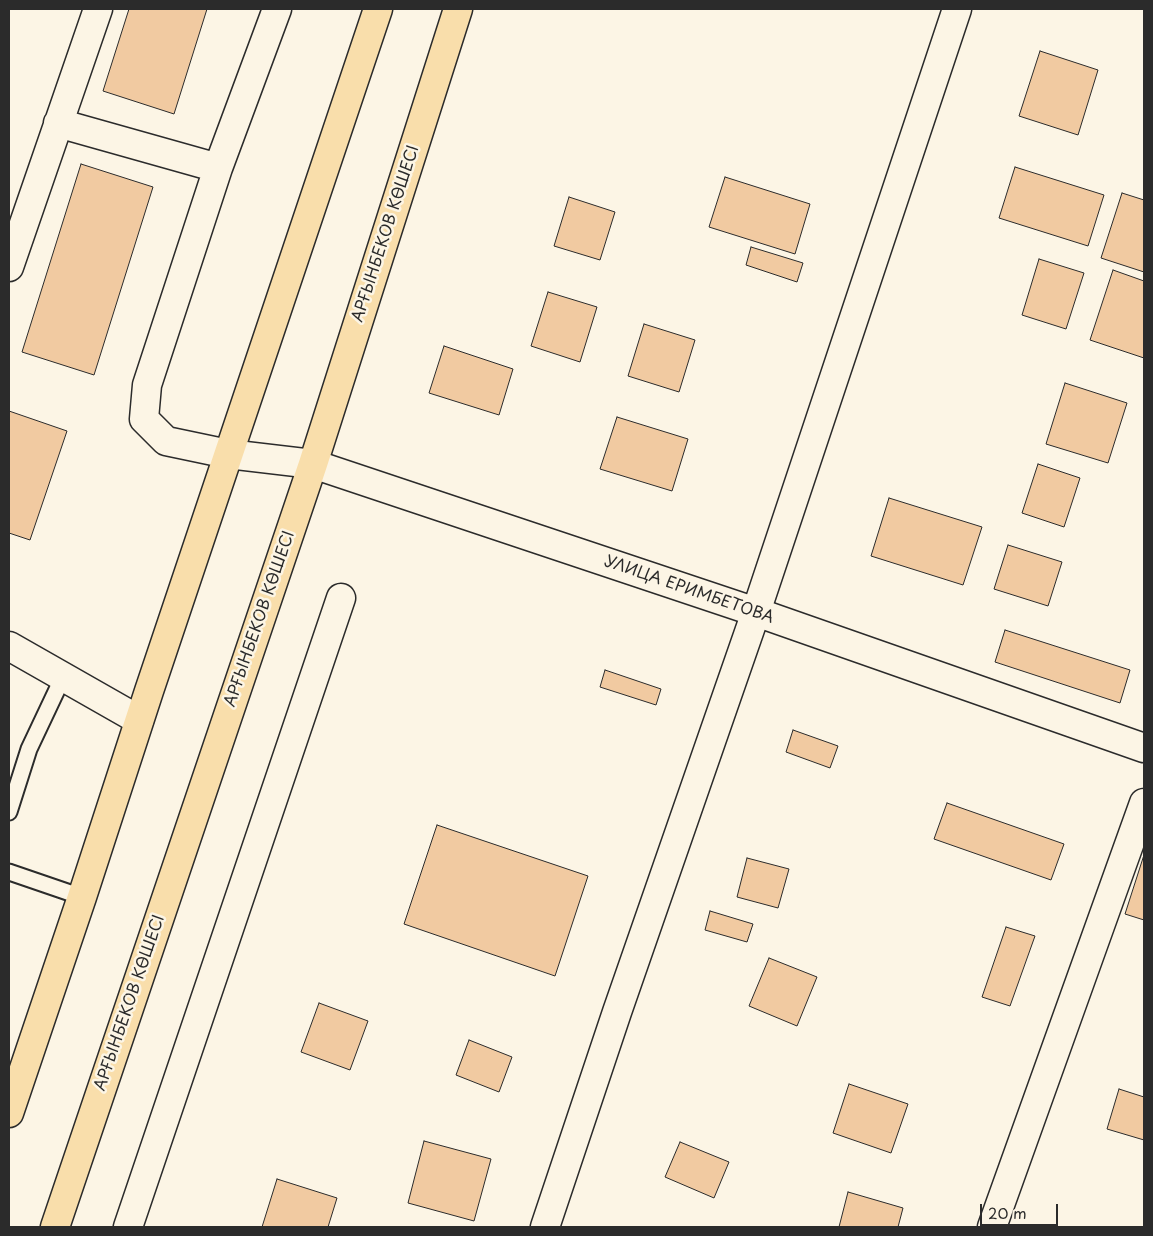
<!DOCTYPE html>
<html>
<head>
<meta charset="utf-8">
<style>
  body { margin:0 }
  #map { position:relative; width:1153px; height:1236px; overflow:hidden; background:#fcf5e5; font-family:"Playpen Sans",sans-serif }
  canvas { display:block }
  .frame { position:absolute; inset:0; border:10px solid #2b2b2b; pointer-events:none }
  .scale { position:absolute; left:980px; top:1204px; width:78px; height:22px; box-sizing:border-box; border:2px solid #2b2b2b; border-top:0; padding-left:6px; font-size:15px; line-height:18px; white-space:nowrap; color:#2b2b2b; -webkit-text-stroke:4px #fcf5e5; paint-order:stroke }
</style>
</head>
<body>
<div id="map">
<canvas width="1153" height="1236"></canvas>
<div class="frame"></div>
<div class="scale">20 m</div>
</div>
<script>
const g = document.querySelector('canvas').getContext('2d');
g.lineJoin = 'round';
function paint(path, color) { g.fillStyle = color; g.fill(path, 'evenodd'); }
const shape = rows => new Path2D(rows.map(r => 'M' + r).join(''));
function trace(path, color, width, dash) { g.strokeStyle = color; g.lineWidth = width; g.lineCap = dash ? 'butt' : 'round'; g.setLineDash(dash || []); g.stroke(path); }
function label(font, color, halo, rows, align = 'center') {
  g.font = font + ' "Playpen Sans",sans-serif'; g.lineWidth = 5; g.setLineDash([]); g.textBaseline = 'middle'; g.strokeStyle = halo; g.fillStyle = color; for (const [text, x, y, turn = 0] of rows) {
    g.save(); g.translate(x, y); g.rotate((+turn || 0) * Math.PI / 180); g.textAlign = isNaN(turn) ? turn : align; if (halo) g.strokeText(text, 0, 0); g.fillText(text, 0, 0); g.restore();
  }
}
const building = shape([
  [129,9,207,9,174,114,103,91,129,9],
  [1040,51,1098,70,1078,135,1019,116,1040,51],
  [81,164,153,187,94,375,22,352,81,164],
  [1015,167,1104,195,1088,246,999,218,1015,167],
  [725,177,810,204,795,254,709,227,725,177],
  [1122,193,1144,200,1144,272,1101,258,1122,193],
  [569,197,615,212,600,260,554,246,569,197],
  [751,247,803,263,797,282,746,265,751,247],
  [1039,259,1084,273,1066,329,1022,315,1039,259],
  [1113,270,1144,281,1144,358,1090,340,1113,270],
  [548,292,597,307,580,362,531,346,548,292],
  [644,324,695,340,679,392,628,376,644,324],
  [444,346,513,369,499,415,429,393,444,346],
  [1065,383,1127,403,1108,463,1046,444,1065,383],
  [9,411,67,431,30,540,9,533,9,411],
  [617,417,688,439,672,491,600,469,617,417],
  [1038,464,1080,478,1064,527,1022,513,1038,464],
  [889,498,982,527,963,585,871,556,889,498],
  [1008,545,1062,562,1048,606,994,589,1008,545],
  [1005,630,1130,670,1120,703,995,662,1005,630],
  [605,670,661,689,656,705,600,687,605,670],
  [793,730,838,746,830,768,786,752,793,730],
  [947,803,1064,844,1051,880,934,839,947,803],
  [437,825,588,876,555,976,404,924,437,825],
  [747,858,789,869,778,908,737,897,747,858],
  [1143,858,1144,859,1144,920,1125,914,1143,858],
  [710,911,753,924,747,942,705,930,710,911],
  [1006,927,1035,936,1010,1006,982,997,1006,927],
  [769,958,817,977,797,1026,749,1006,769,958],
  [319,1003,368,1021,350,1070,301,1052,319,1003],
  [469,1040,512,1057,499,1092,456,1075,469,1040],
  [849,1084,908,1104,891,1153,833,1133,849,1084],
  [1119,1089,1144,1097,1144,1140,1107,1129,1119,1089],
  [424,1141,491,1159,474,1221,408,1203,424,1141],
  [680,1142,729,1162,714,1198,665,1177,680,1142],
  [277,1179,337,1198,328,1227,262,1227,277,1179],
  [848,1192,903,1208,898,1227,839,1227,848,1192]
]);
const service = shape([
  [9,812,29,749,63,677],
  [9,872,82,897]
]);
const minor = shape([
  [58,123,218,168],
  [9,267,98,9],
  [228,454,166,441,144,419,147,385,218,168,277,9],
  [9,646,139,720],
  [128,1227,341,598],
  [545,1227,617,1012,756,612,957,9],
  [992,1227,1144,803]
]);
const secondary = shape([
  [228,454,313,464,756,612,1144,748]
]);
const primary = shape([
  [9,1113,82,897,149,691,378,9],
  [55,1227,313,464,458,9]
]);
const streetNames = [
  ["АРҒЫНБЕКОВ КӨШЕСІ",386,234,-72],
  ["УЛИЦА ЕРИМБЕТОВА",689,590,19],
  ["АРҒЫНБЕКОВ КӨШЕСІ",260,619,-71],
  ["АРҒЫНБЕКОВ КӨШЕСІ",130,1003,-71]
];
paint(building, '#f1caa1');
trace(building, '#2b2b2b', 1);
trace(service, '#2b2b2b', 19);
trace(minor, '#2b2b2b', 31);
trace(secondary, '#2b2b2b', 31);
trace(primary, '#2b2b2b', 31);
trace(service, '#fcf5e5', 15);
trace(minor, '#fcf5e5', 28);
trace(secondary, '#fcf5e5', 28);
trace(primary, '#f9deab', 28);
label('16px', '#2b2b2b', '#fcf5e5', streetNames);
</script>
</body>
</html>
